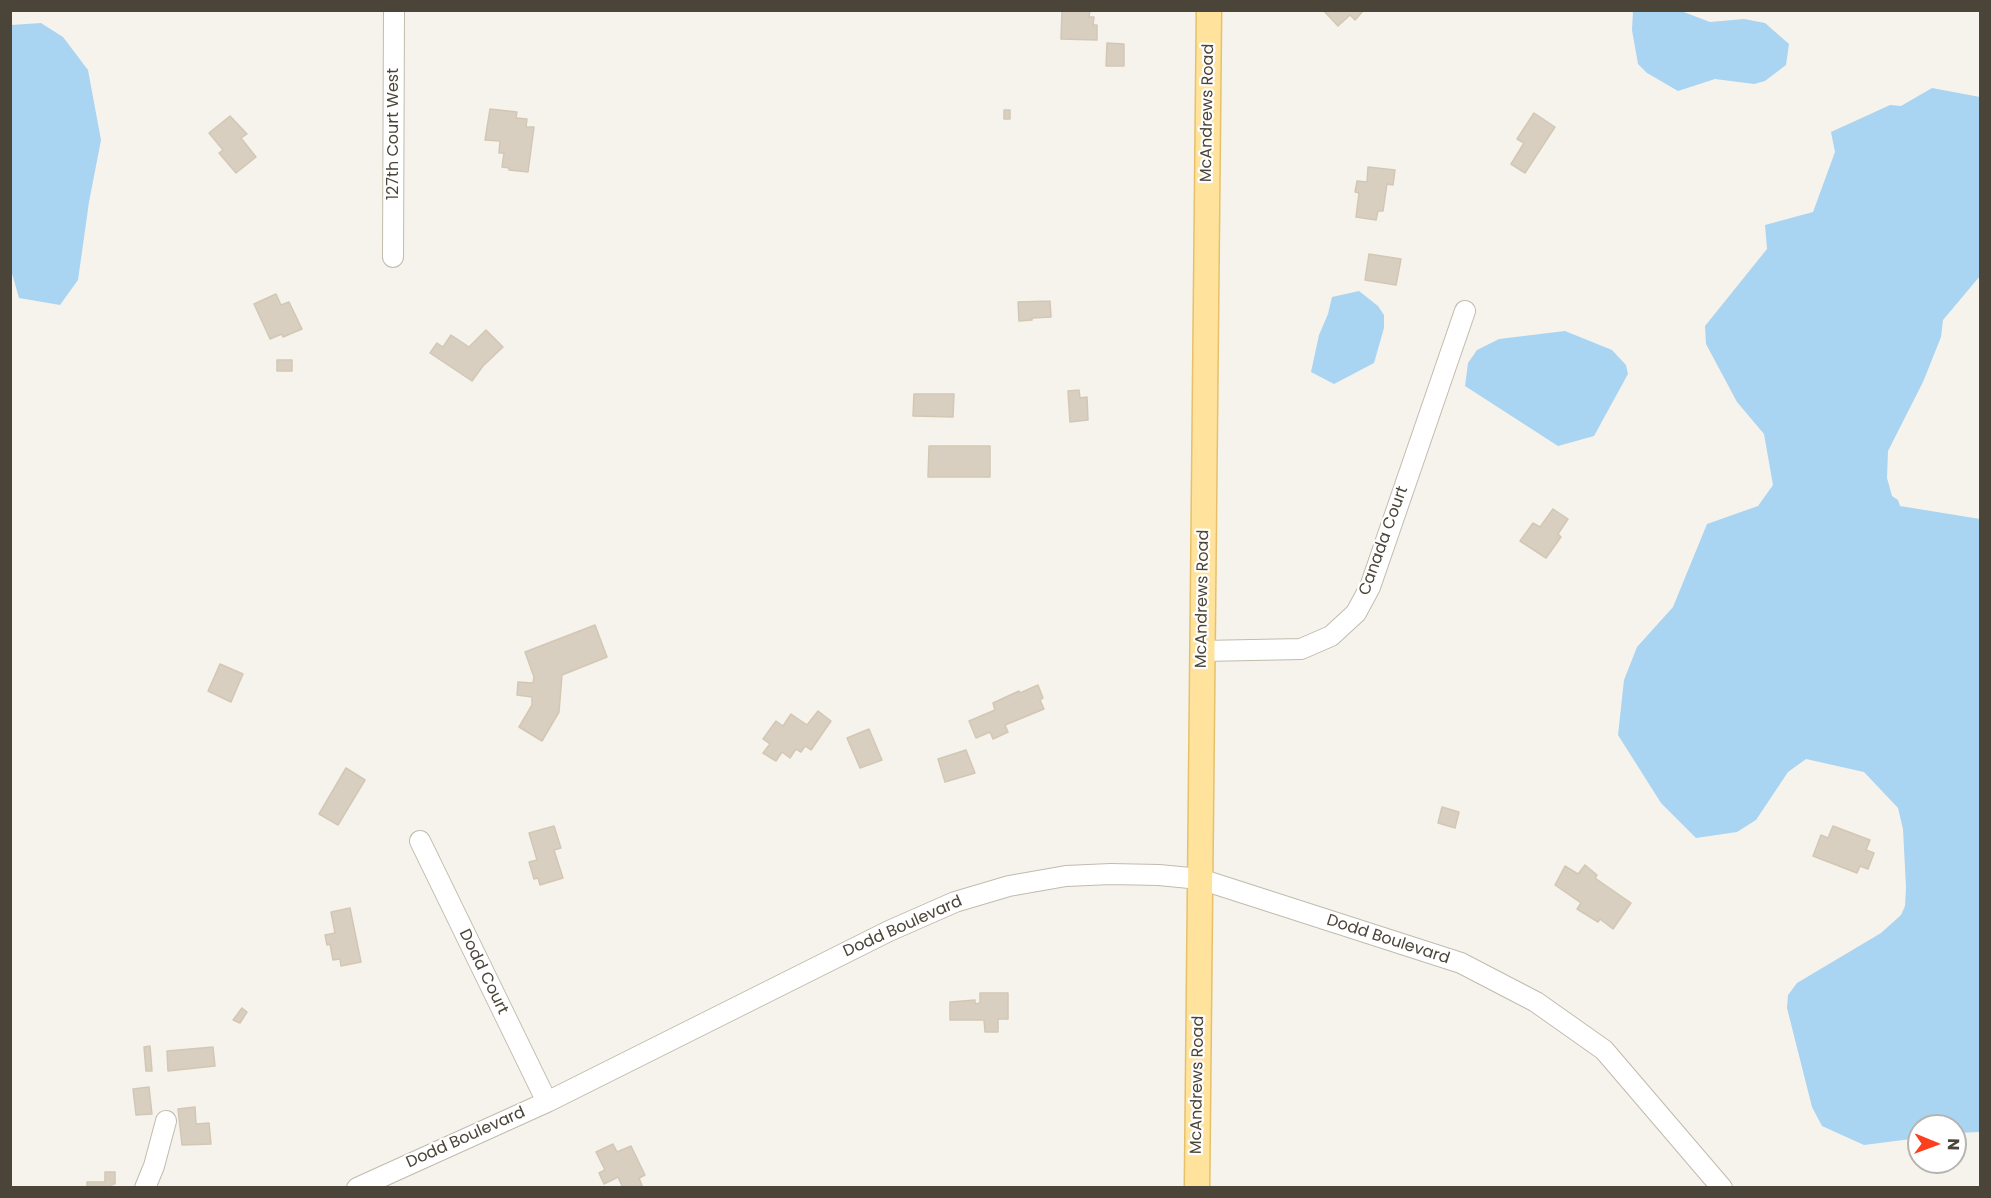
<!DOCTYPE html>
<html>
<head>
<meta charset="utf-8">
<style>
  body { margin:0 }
  #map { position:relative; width:1991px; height:1198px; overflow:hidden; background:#f6f3ec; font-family:Poppins,sans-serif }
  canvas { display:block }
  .frame { position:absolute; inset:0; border:12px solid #4b4439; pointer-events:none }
  .north { position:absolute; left:1907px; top:1114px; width:60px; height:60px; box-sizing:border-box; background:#fff; border:2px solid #b7b4b0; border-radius:50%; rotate:91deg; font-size:16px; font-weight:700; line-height:24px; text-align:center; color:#4b4439 }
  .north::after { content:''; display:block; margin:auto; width:21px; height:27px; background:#fc3f1d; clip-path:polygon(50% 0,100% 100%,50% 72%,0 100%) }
</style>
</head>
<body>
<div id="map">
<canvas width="1991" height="1198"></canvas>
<div class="frame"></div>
<div class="north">N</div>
</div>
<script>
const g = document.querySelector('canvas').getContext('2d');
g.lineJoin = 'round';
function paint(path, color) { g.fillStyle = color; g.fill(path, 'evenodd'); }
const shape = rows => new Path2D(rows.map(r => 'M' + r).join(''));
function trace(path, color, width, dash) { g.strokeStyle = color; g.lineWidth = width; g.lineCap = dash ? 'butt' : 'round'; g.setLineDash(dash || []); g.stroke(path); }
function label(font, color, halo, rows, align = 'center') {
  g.font = font + ' Poppins,sans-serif'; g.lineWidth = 4.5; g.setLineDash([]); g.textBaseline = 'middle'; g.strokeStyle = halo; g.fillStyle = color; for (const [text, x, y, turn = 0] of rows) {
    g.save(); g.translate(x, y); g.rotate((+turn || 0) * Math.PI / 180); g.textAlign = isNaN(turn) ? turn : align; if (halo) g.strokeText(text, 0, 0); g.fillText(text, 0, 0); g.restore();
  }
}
const water = shape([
  [1633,11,1681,11,1710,22,1744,19,1765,23,1789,44,1786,65,1765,81,1754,84,1715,79,1678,91,1647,73,1638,64,1632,30],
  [41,23,63,37,88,70,101,140,89,202,78,280,60,305,19,298,11,270,11,25],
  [1932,88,1980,97,1980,276,1943,320,1941,337,1923,382,1888,451,1887,478,1892,496,1898,500,1900,506,1980,519,1980,1132,1955,1133,1955,1126,1919,1126,1919,1138,1864,1145,1822,1126,1812,1107,1787,1008,1788,995,1797,983,1881,933,1901,915,1905,906,1906,887,1903,829,1898,808,1864,772,1806,759,1788,772,1756,820,1737,832,1696,838,1661,803,1618,735,1624,680,1637,647,1673,607,1707,524,1758,506,1773,485,1764,434,1737,402,1706,344,1705,326,1767,249,1765,225,1813,212,1835,152,1831,132,1890,105,1901,106],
  [1359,291,1378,306,1384,315,1384,328,1374,363,1334,384,1311,372,1319,335,1328,314,1332,297],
  [1565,331,1612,350,1626,365,1628,374,1594,436,1558,446,1465,386,1468,363,1477,350,1499,339]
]);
const building = shape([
  [1062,10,1090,10,1089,17,1094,17,1093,25,1097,25,1097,40,1061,39,1062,10],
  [1323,10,1364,10,1355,20,1350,15,1338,26,1323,10],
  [1107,43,1124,44,1124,66,1106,66,1107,43],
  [490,109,517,112,516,118,527,119,526,127,534,127,528,172,509,170,509,168,502,167,504,153,499,153,500,141,485,140,490,109],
  [1004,110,1010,110,1010,119,1004,119,1004,110],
  [1534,113,1555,127,1525,173,1511,164,1524,143,1517,139,1534,113],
  [230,116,247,134,241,138,256,157,236,173,219,153,223,150,209,133,230,116],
  [1368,167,1395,170,1393,185,1387,184,1383,211,1378,211,1376,220,1356,217,1359,193,1355,192,1357,181,1367,182,1368,167],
  [1369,254,1401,259,1396,285,1365,280,1369,254],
  [276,294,281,305,289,302,302,329,283,337,282,334,270,339,254,304,276,294],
  [1050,301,1051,317,1032,318,1032,320,1019,321,1018,302,1050,301],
  [486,330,503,347,483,366,472,381,430,353,437,343,443,347,451,335,469,347,486,330],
  [277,360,292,360,292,371,277,371,277,360],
  [1079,390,1080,398,1087,397,1088,420,1070,422,1068,391,1079,390],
  [914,394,954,394,953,417,913,416,914,394],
  [929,446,990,446,990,477,928,477,929,446],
  [1553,509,1568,519,1558,534,1561,537,1546,558,1520,541,1533,523,1540,527,1553,509],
  [595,625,607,657,562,675,559,712,542,741,519,727,532,705,532,697,517,695,518,682,533,683,534,677,525,652,595,625],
  [220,664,243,674,231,702,208,691,220,664],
  [1038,685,1043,698,1040,700,1044,709,1005,725,1008,732,993,739,990,732,976,738,969,721,995,710,993,703,1019,691,1020,693,1038,685],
  [818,711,831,721,811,750,805,746,801,752,796,749,790,758,782,752,776,761,763,753,770,744,763,739,776,721,783,726,791,714,807,725,818,711],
  [869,729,882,760,860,768,847,738,869,729],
  [966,750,975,773,945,782,938,759,966,750],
  [346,768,365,780,338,825,319,814,346,768],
  [1442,807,1459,812,1455,828,1438,823,1442,807],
  [554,826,561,848,554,850,563,878,540,885,538,878,534,879,529,862,537,860,529,833,554,826],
  [1833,826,1870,840,1866,850,1874,853,1868,869,1860,866,1857,873,1813,856,1821,835,1828,838,1833,826],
  [1585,865,1597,875,1595,878,1631,903,1613,929,1600,919,1598,922,1577,909,1581,903,1555,885,1565,866,1578,874,1585,865],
  [350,908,361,962,341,966,340,959,333,960,330,944,327,945,325,935,335,933,331,912,350,908],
  [980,993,1008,993,1008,1019,998,1019,998,1032,985,1032,984,1020,950,1020,950,1002,975,1000,975,1004,980,1003,980,993],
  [242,1008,247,1012,240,1023,233,1020,242,1008],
  [150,1046,152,1071,146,1071,144,1047,150,1046],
  [213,1047,215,1066,168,1071,167,1051,213,1047],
  [149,1087,152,1114,136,1115,133,1089,149,1087],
  [195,1107,196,1124,209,1123,211,1144,182,1145,178,1109,195,1107],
  [613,1144,617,1152,631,1146,645,1175,639,1178,643,1188,623,1188,618,1177,604,1184,599,1173,605,1170,596,1152,613,1144],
  [105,1172,115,1172,115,1184,112,1184,112,1188,87,1188,87,1182,105,1182,105,1172]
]);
const minor = shape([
  [393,257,394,10],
  [1203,651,1301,649,1331,636,1356,613,1370,587,1465,311],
  [420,841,547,1102],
  [145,1188,154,1166,166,1121],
  [357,1188,547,1102,889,931,955,902,1009,886,1066,876,1111,874,1159,875,1200,879,1461,963,1536,1002,1604,1050,1722,1188]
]);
const major = shape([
  [1197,1188,1209,10]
]);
const streetNames = [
  ["McAndrews Road",1208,113,-89],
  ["127th Court West",394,134,-90],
  ["Canada Court",1384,541,-70],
  ["McAndrews Road",1203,599,-89],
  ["Dodd Boulevard",903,927,-24],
  ["Dodd Boulevard",1388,940,18],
  ["Dodd Court",483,972,64],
  ["McAndrews Road",1198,1085,-89],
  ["Dodd Boulevard",466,1138,-24]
];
paint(water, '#a9d4f2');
paint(building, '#d8cfc1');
trace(building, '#d3c7b4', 1.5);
trace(minor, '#c2bbae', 22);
trace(major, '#e6c16a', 27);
trace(minor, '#fff', 20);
trace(major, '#ffe39c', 24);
label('16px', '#4b4439', '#fff', streetNames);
</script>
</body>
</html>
